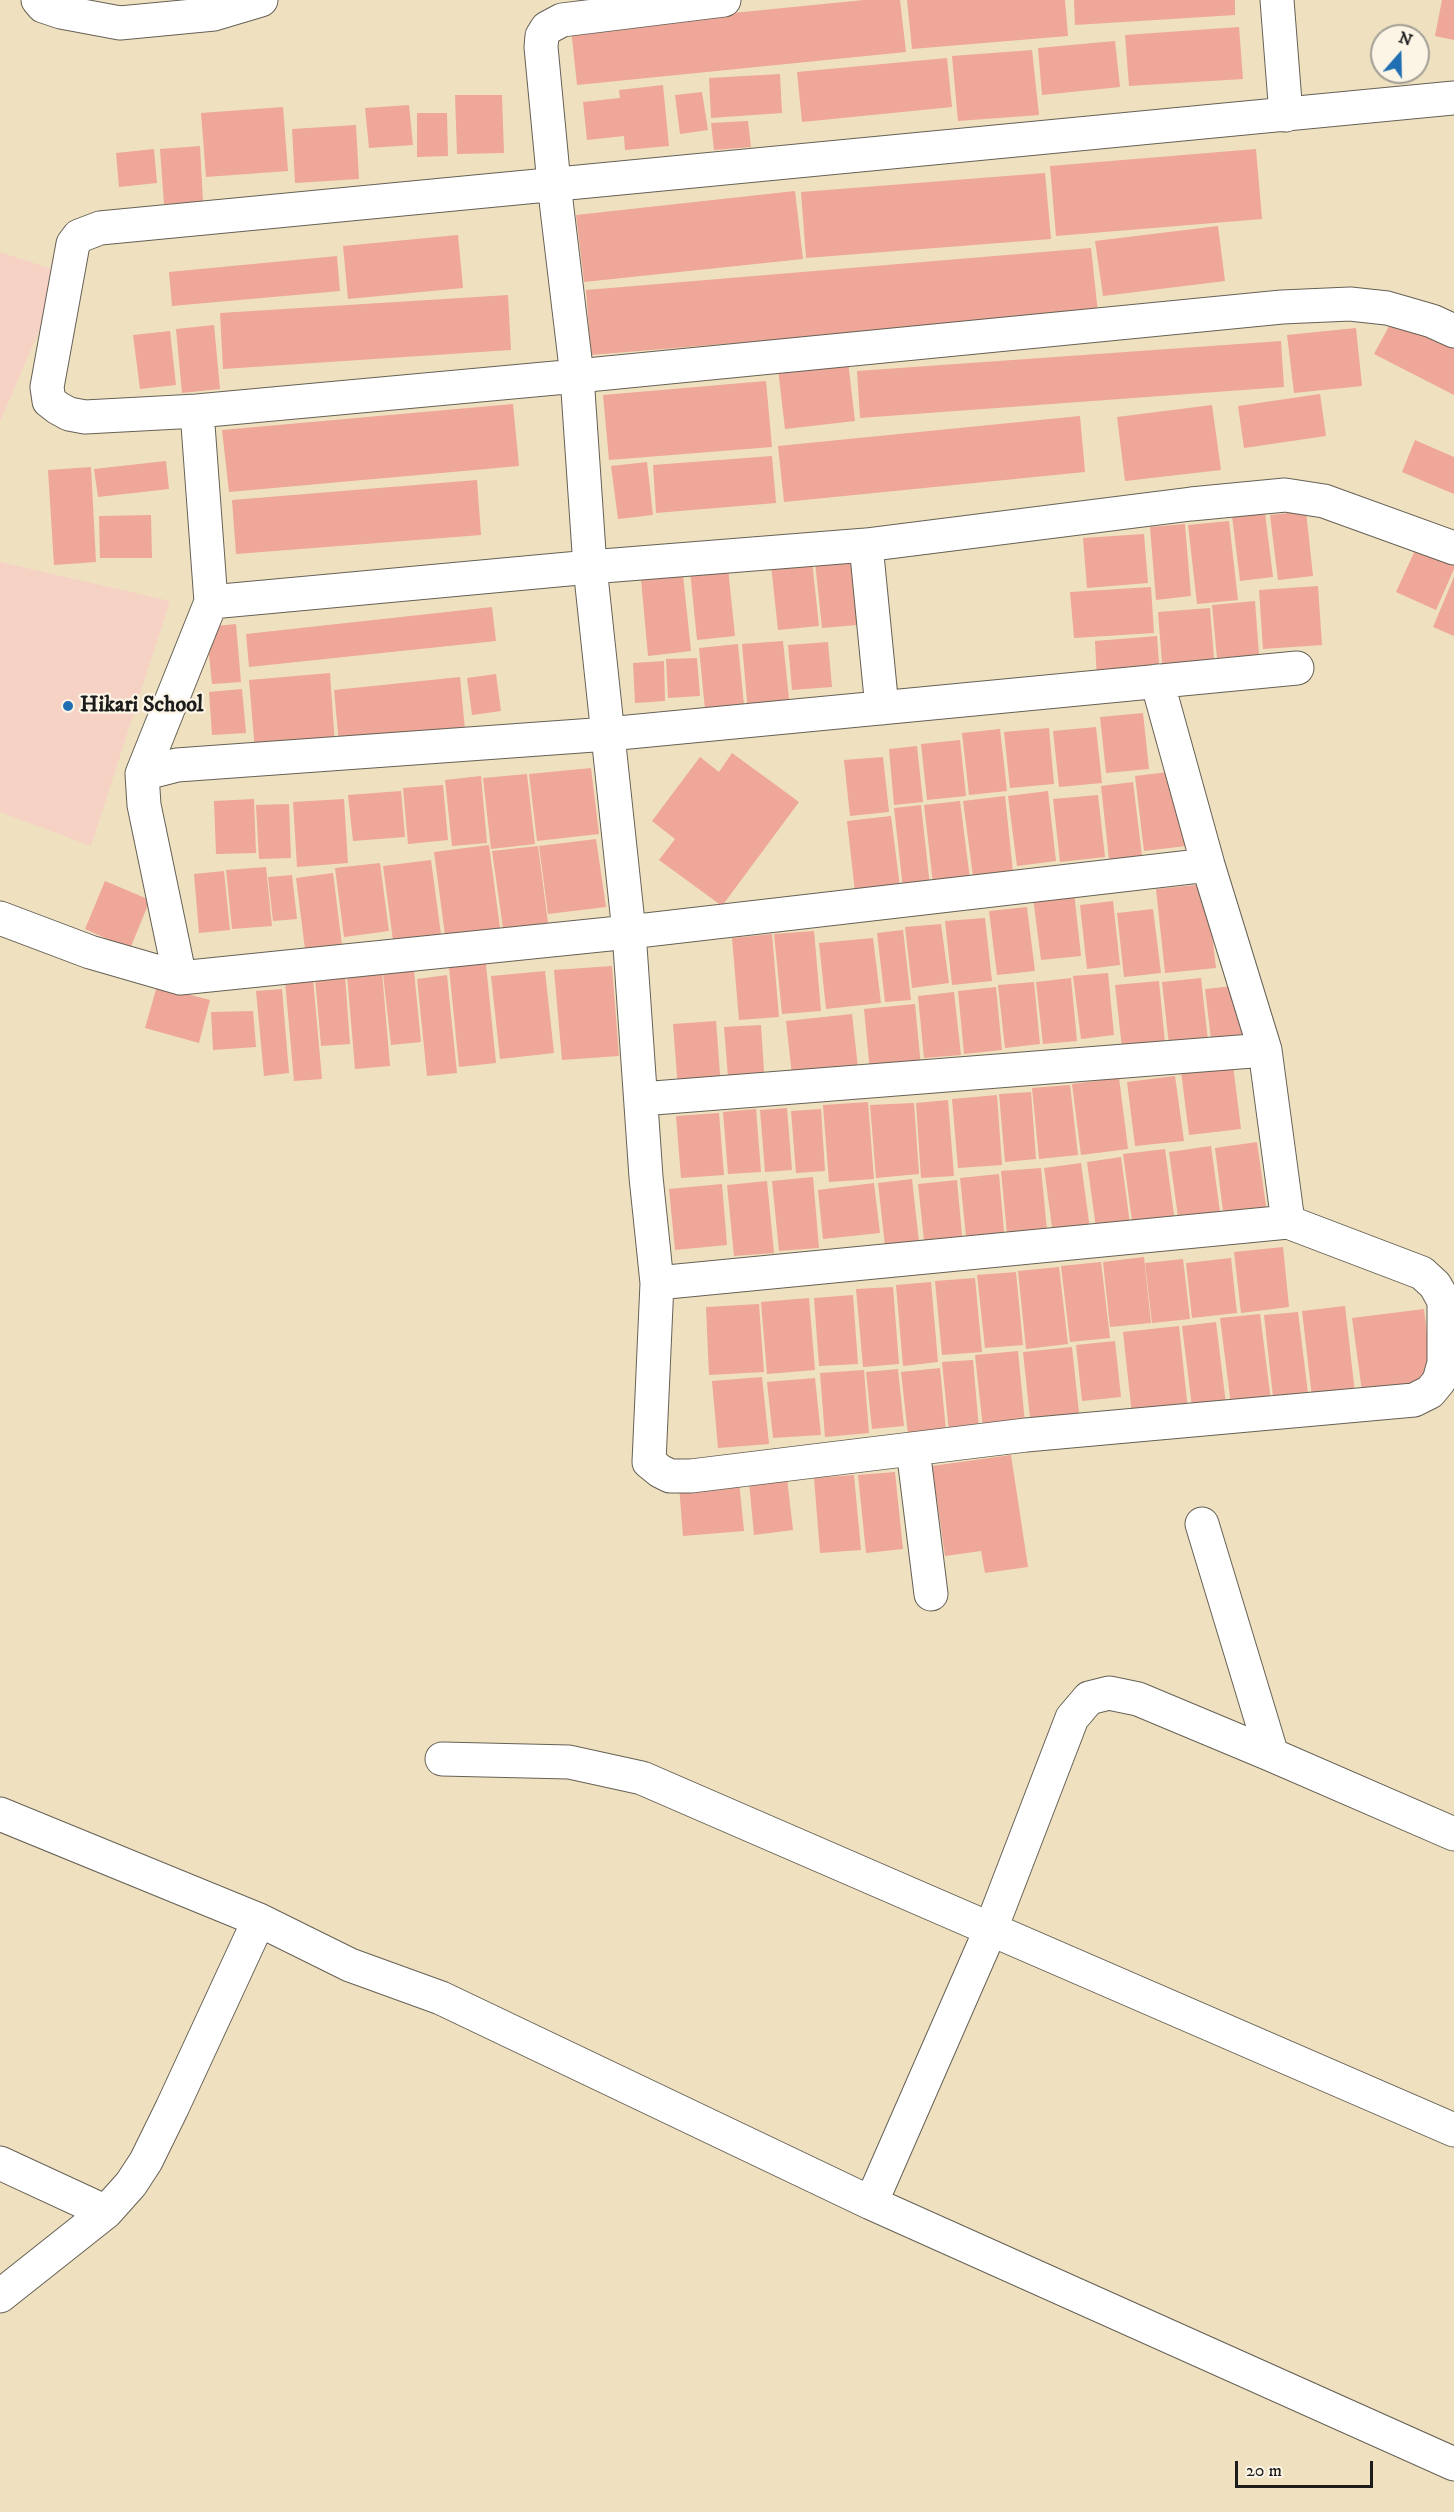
<!DOCTYPE html>
<html>
<head>
<meta charset="utf-8">
<style>
  body { margin:0 }
  #map { position:relative; width:1454px; height:2512px; overflow:hidden; background:#efe0c0; font-family:"IM FELL DW Pica",serif }
  canvas { display:block }
  .north { position:absolute; left:1370px; top:24px; width:60px; height:60px; box-sizing:border-box; background:#fcf5e5; border:2px solid #a29e95; border-radius:50%; rotate:20deg; font-size:16px; font-weight:700; line-height:24px; text-align:center; color:#1c1c1c }
  .north::after { content:''; display:block; margin:auto; width:21px; height:27px; background:#1f6fb2; clip-path:polygon(50% 0,100% 100%,50% 72%,0 100%) }
  .scale { position:absolute; left:1235px; top:2461px; width:138px; height:27px; box-sizing:border-box; border:3px solid #1c1c1c; border-top:0; padding-left:8px; font-size:18px; line-height:21px; white-space:nowrap; color:#1c1c1c; -webkit-text-stroke:4px #fcf5e5; paint-order:stroke }
</style>
</head>
<body>
<div id="map">
<canvas width="1454" height="2512"></canvas>
<div class="north">N</div>
<div class="scale">20 m</div>
</div>
<script>
const g = document.querySelector('canvas').getContext('2d');
g.lineJoin = 'round';
function paint(path, color) { g.fillStyle = color; g.fill(path, 'evenodd'); }
const shape = rows => new Path2D(rows.map(r => 'M' + r).join(''));
function trace(path, color, width, dash) { g.strokeStyle = color; g.lineWidth = width; g.lineCap = dash ? 'butt' : 'round'; g.setLineDash(dash || []); g.stroke(path); }
function label(font, color, halo, rows, align = 'center') {
  g.font = font + ' "IM FELL DW Pica",serif'; g.lineWidth = 4.5; g.setLineDash([]); g.textBaseline = 'middle'; g.strokeStyle = halo; g.fillStyle = color; for (const [text, x, y, turn = 0] of rows) {
    g.save(); g.translate(x, y); g.rotate((+turn || 0) * Math.PI / 180); g.textAlign = isNaN(turn) ? turn : align; if (halo) g.strokeText(text, 0, 0); g.fillText(text, 0, 0); g.restore();
  }
}
const built = shape([
  [0,252,64,273,0,422],
  [0,562,170,601,91,846,0,812]
]);
const building = shape([
  [864,0,900,0,906,52,577,85,571,29],
  [907,0,1065,0,1068,36,912,49],
  [1074,0,1235,0,1235,15,1075,25],
  [1442,0,1454,0,1454,40,1435,36],
  [1239,27,1243,79,1129,86,1125,35],
  [1115,41,1120,87,1042,95,1038,48],
  [1032,50,1039,115,958,121,952,56],
  [947,58,952,107,802,122,797,72],
  [780,74,782,113,711,118,709,78],
  [663,85,669,146,625,150,624,136,587,140,583,102,620,98,619,90],
  [702,92,708,130,680,134,675,95],
  [455,95,502,95,504,153,457,154],
  [409,105,413,145,369,148,365,108],
  [283,107,288,171,206,177,201,113],
  [417,113,447,113,448,156,417,157],
  [748,121,751,147,714,150,711,123],
  [356,125,359,179,295,183,292,129],
  [200,146,203,202,164,204,160,149],
  [154,149,157,183,119,187,116,153],
  [1256,149,1262,219,1056,236,1050,166],
  [1045,173,1051,239,806,258,801,192],
  [795,191,803,259,584,282,576,215],
  [1218,226,1225,281,1103,296,1095,241],
  [458,235,463,288,348,299,343,246],
  [1091,248,1098,313,591,355,586,290],
  [337,256,340,291,172,306,169,272],
  [508,295,511,350,223,369,220,313],
  [1394,317,1454,348,1454,395,1374,354],
  [214,325,220,389,182,393,176,329],
  [1356,328,1362,386,1294,393,1287,335],
  [170,331,176,385,140,389,133,335],
  [1281,341,1284,387,860,418,857,371],
  [848,361,855,421,785,429,778,369],
  [766,381,772,447,609,460,603,395],
  [1320,394,1326,436,1244,448,1238,406],
  [513,404,519,466,229,492,222,430],
  [1212,405,1221,470,1125,481,1117,417],
  [1080,416,1085,472,784,502,778,446],
  [1415,440,1454,457,1454,494,1402,472],
  [772,456,776,503,656,513,653,465],
  [166,461,169,489,98,497,94,469],
  [647,462,653,515,618,519,611,466],
  [91,467,96,562,54,565,48,470],
  [477,480,481,535,236,554,232,500],
  [1306,511,1313,576,1278,580,1270,515],
  [1265,513,1273,577,1240,581,1232,516],
  [151,515,152,558,100,558,99,516],
  [1229,521,1238,600,1197,604,1188,525],
  [1185,524,1191,596,1156,600,1150,527],
  [1144,534,1148,583,1087,588,1083,538],
  [1417,546,1454,562,1454,569,1436,610,1396,592],
  [862,558,869,624,822,628,815,562],
  [812,561,819,626,778,630,771,565],
  [728,568,735,636,697,640,690,571],
  [683,575,691,651,648,656,641,579],
  [1454,577,1454,636,1433,627],
  [1318,586,1322,645,1263,649,1259,590],
  [1151,587,1154,633,1074,638,1070,592],
  [1255,601,1259,655,1217,658,1212,605],
  [492,607,496,641,249,667,246,634],
  [1210,608,1215,671,1163,675,1158,612],
  [236,624,241,682,212,684,206,627],
  [1157,636,1160,676,1097,681,1095,641],
  [783,641,790,709,748,713,742,644],
  [828,642,832,687,792,690,788,645],
  [738,644,745,716,706,720,699,648],
  [697,658,700,696,668,698,666,659],
  [664,661,665,701,635,703,633,663],
  [330,673,335,745,255,751,249,680],
  [496,674,501,711,472,715,467,678],
  [460,677,465,730,339,744,334,690],
  [242,689,246,733,212,735,209,692],
  [1143,713,1149,769,1106,773,1100,717],
  [1096,727,1102,783,1059,787,1053,731],
  [1049,728,1054,784,1010,788,1004,732],
  [1000,729,1007,791,969,795,962,733],
  [960,740,966,796,927,800,921,744],
  [917,746,923,802,894,805,889,749],
  [732,753,799,802,722,906,659,860,675,839,652,821,700,757,719,772],
  [883,757,889,812,850,816,844,760],
  [591,768,599,834,537,841,529,774],
  [1177,771,1186,846,1144,851,1135,776],
  [527,774,535,844,491,849,483,778],
  [481,776,487,843,452,846,445,780],
  [1133,782,1142,856,1109,859,1101,786],
  [443,785,448,840,408,844,403,788],
  [401,791,405,837,353,841,348,795],
  [1048,791,1056,861,1017,866,1008,796],
  [1098,795,1105,857,1060,862,1053,799],
  [1005,796,1013,872,973,876,963,801],
  [254,799,256,853,216,854,214,801],
  [344,799,348,863,297,867,293,802],
  [960,801,970,879,933,883,924,805],
  [289,804,291,858,259,859,256,805],
  [921,805,930,886,903,889,894,808],
  [891,816,900,887,855,892,847,821],
  [596,839,606,907,548,914,539,846],
  [489,845,500,928,445,935,434,852],
  [538,846,548,923,503,928,492,851],
  [431,860,442,942,394,948,383,866],
  [380,863,389,931,344,937,335,868],
  [266,867,272,926,232,929,226,870],
  [224,871,230,930,199,933,194,874],
  [333,873,342,945,305,949,296,878],
  [292,875,297,919,273,921,268,877],
  [105,881,150,900,130,949,85,929],
  [1206,884,1216,968,1165,973,1156,889],
  [1074,892,1081,956,1041,960,1033,897],
  [1113,901,1120,965,1087,969,1080,905],
  [1027,907,1035,971,997,975,989,911],
  [1153,909,1161,973,1124,977,1117,913],
  [985,918,992,981,952,985,945,921],
  [941,924,949,983,912,988,905,927],
  [903,930,911,1000,885,1002,877,933],
  [814,931,821,1011,782,1014,774,934],
  [772,934,779,1017,739,1020,732,938],
  [873,938,881,1003,826,1009,819,943],
  [485,955,496,1063,459,1067,448,958],
  [612,966,619,1056,562,1060,554,970],
  [414,971,421,1042,391,1045,383,974],
  [545,971,554,1053,500,1059,491,976],
  [382,972,390,1066,355,1069,347,975],
  [1108,973,1114,1035,1081,1039,1073,976],
  [345,975,350,1044,321,1046,315,977],
  [447,975,457,1073,427,1076,417,979],
  [1071,978,1077,1041,1043,1044,1036,982],
  [1201,978,1208,1041,1169,1045,1162,982],
  [313,979,322,1079,294,1081,285,981],
  [1159,981,1165,1043,1122,1048,1115,985],
  [1034,982,1040,1044,1005,1048,998,985],
  [1243,985,1250,1042,1212,1047,1205,989],
  [157,986,210,1000,199,1043,145,1028],
  [996,987,1002,1050,964,1054,958,991],
  [282,989,289,1073,264,1076,256,991],
  [954,992,961,1055,924,1058,918,996],
  [915,1004,921,1067,870,1072,864,1009],
  [253,1011,256,1047,213,1050,211,1012],
  [852,1014,859,1077,793,1084,786,1021],
  [716,1021,721,1087,678,1089,673,1024],
  [761,1025,765,1087,729,1089,724,1027],
  [1233,1065,1241,1129,1189,1135,1181,1071],
  [1175,1076,1184,1141,1135,1146,1127,1082],
  [1119,1078,1128,1149,1081,1155,1072,1084],
  [1070,1085,1078,1155,1039,1159,1032,1088],
  [1031,1092,1036,1159,1005,1162,999,1094],
  [997,1095,1002,1165,958,1168,952,1099],
  [948,1100,954,1176,921,1178,916,1103],
  [868,1102,874,1179,829,1182,823,1105],
  [914,1103,919,1174,876,1178,870,1105],
  [787,1108,792,1170,765,1172,760,1110],
  [756,1109,761,1172,728,1174,723,1112],
  [821,1109,825,1171,796,1173,791,1111],
  [719,1113,724,1175,681,1178,676,1116],
  [1257,1142,1267,1213,1224,1219,1215,1148],
  [1211,1146,1221,1219,1179,1224,1169,1152],
  [1165,1149,1175,1222,1133,1228,1123,1154],
  [1121,1157,1130,1224,1096,1228,1087,1162],
  [1081,1163,1091,1237,1054,1242,1044,1168],
  [1041,1168,1048,1241,1008,1244,1001,1171],
  [999,1174,1005,1243,967,1246,960,1178],
  [813,1177,819,1248,779,1251,772,1181],
  [912,1179,920,1251,886,1255,878,1183],
  [957,1180,963,1246,925,1250,918,1184],
  [767,1181,774,1253,734,1256,727,1185],
  [874,1183,880,1233,823,1239,818,1190],
  [722,1184,727,1245,675,1250,669,1189],
  [1283,1247,1289,1307,1241,1313,1234,1252],
  [1144,1257,1151,1323,1110,1327,1103,1262],
  [1231,1258,1237,1313,1192,1318,1186,1263],
  [1183,1259,1190,1319,1152,1323,1145,1263],
  [1101,1262,1110,1338,1070,1342,1061,1266],
  [1059,1267,1068,1344,1026,1349,1018,1271],
  [1016,1272,1023,1345,985,1348,977,1275],
  [975,1278,982,1352,942,1355,935,1281],
  [931,1282,938,1362,903,1366,896,1285],
  [893,1287,899,1364,863,1367,856,1289],
  [853,1295,858,1364,819,1366,814,1298],
  [809,1298,815,1370,767,1374,761,1302],
  [759,1304,764,1372,709,1375,706,1307],
  [1345,1306,1355,1393,1312,1397,1302,1311],
  [1424,1309,1433,1383,1362,1391,1352,1318],
  [1298,1312,1308,1393,1273,1397,1264,1315],
  [1260,1314,1271,1401,1231,1405,1220,1318],
  [1216,1322,1226,1404,1192,1407,1182,1326],
  [1179,1326,1188,1410,1132,1415,1123,1332],
  [1115,1341,1121,1397,1082,1401,1076,1345],
  [1072,1347,1080,1422,1031,1427,1023,1352],
  [1018,1351,1025,1423,983,1428,975,1355],
  [973,1360,979,1429,949,1432,942,1362],
  [940,1368,946,1431,908,1435,901,1372],
  [898,1369,904,1426,872,1429,866,1372],
  [864,1370,869,1433,825,1437,820,1373],
  [762,1377,769,1444,718,1448,712,1381],
  [815,1378,821,1435,773,1438,767,1382],
  [1011,1455,1028,1567,985,1573,981,1551,945,1556,932,1466],
  [895,1472,903,1549,866,1553,858,1475],
  [854,1475,861,1550,820,1553,814,1478],
  [787,1478,793,1530,754,1535,749,1482],
  [739,1481,744,1531,683,1536,679,1486]
]);
const minor = shape([
  [38,0,43,6,61,12,120,23,214,14,261,0],
  [724,0,562,20,547,28,542,36,541,47,554,184,577,376,590,567,629,932,646,1177,657,1283,649,1462,660,1471,670,1476,691,1476,1026,1435,1414,1400,1430,1392,1439,1381,1444,1363,1444,1301,1435,1285,1422,1273,1288,1222,1265,1050,1208,865,1157,681],
  [1277,0,1286,115],
  [1454,98,100,228,79,236,73,244,47,387,49,401,58,408,69,414,85,417,197,411,577,376,1282,307,1350,304,1387,308,1432,321,1454,331],
  [866,545,882,708],
  [211,602,590,567,866,545,1191,504,1285,495,1324,501,1454,548],
  [142,774,177,765,608,734,1297,668],
  [0,918,90,952,180,978,629,932,1208,865],
  [180,978,144,805,142,774,211,602,197,411],
  [641,1099,1265,1050],
  [657,1283,1288,1222],
  [913,1449,931,1594],
  [1202,1524,1272,1755],
  [442,1759,569,1762,642,1778,1454,2130],
  [0,1814,259,1920,350,1965,441,1998,871,2203,1454,2464],
  [0,2163,106,2212],
  [871,2203,990,1931,1072,1718,1089,1698,1109,1693,1138,1699,1272,1755,1454,1834],
  [0,2296,106,2212,131,2184,146,2161,172,2108,259,1920]
]);
const markers = [
  [68,706,6,"#1f6fb2"]
];
const poiNames = [
  ["Hikari School",80,706]
];
paint(built, '#f6d2c5');
paint(building, '#eea798');
trace(minor, '#666155', 35);
trace(minor, '#fff', 33);
for (const [x, y, r, color] of markers) { const dot = new Path2D(); dot.arc(x, y, r, 0, 2 * Math.PI); g.fillStyle = color; g.fill(dot); trace(dot, '#fcf5e5', 2); }
label('bold 22px', '#1c1c1c', '#fcf5e5', poiNames, 'left');
</script>
</body>
</html>
